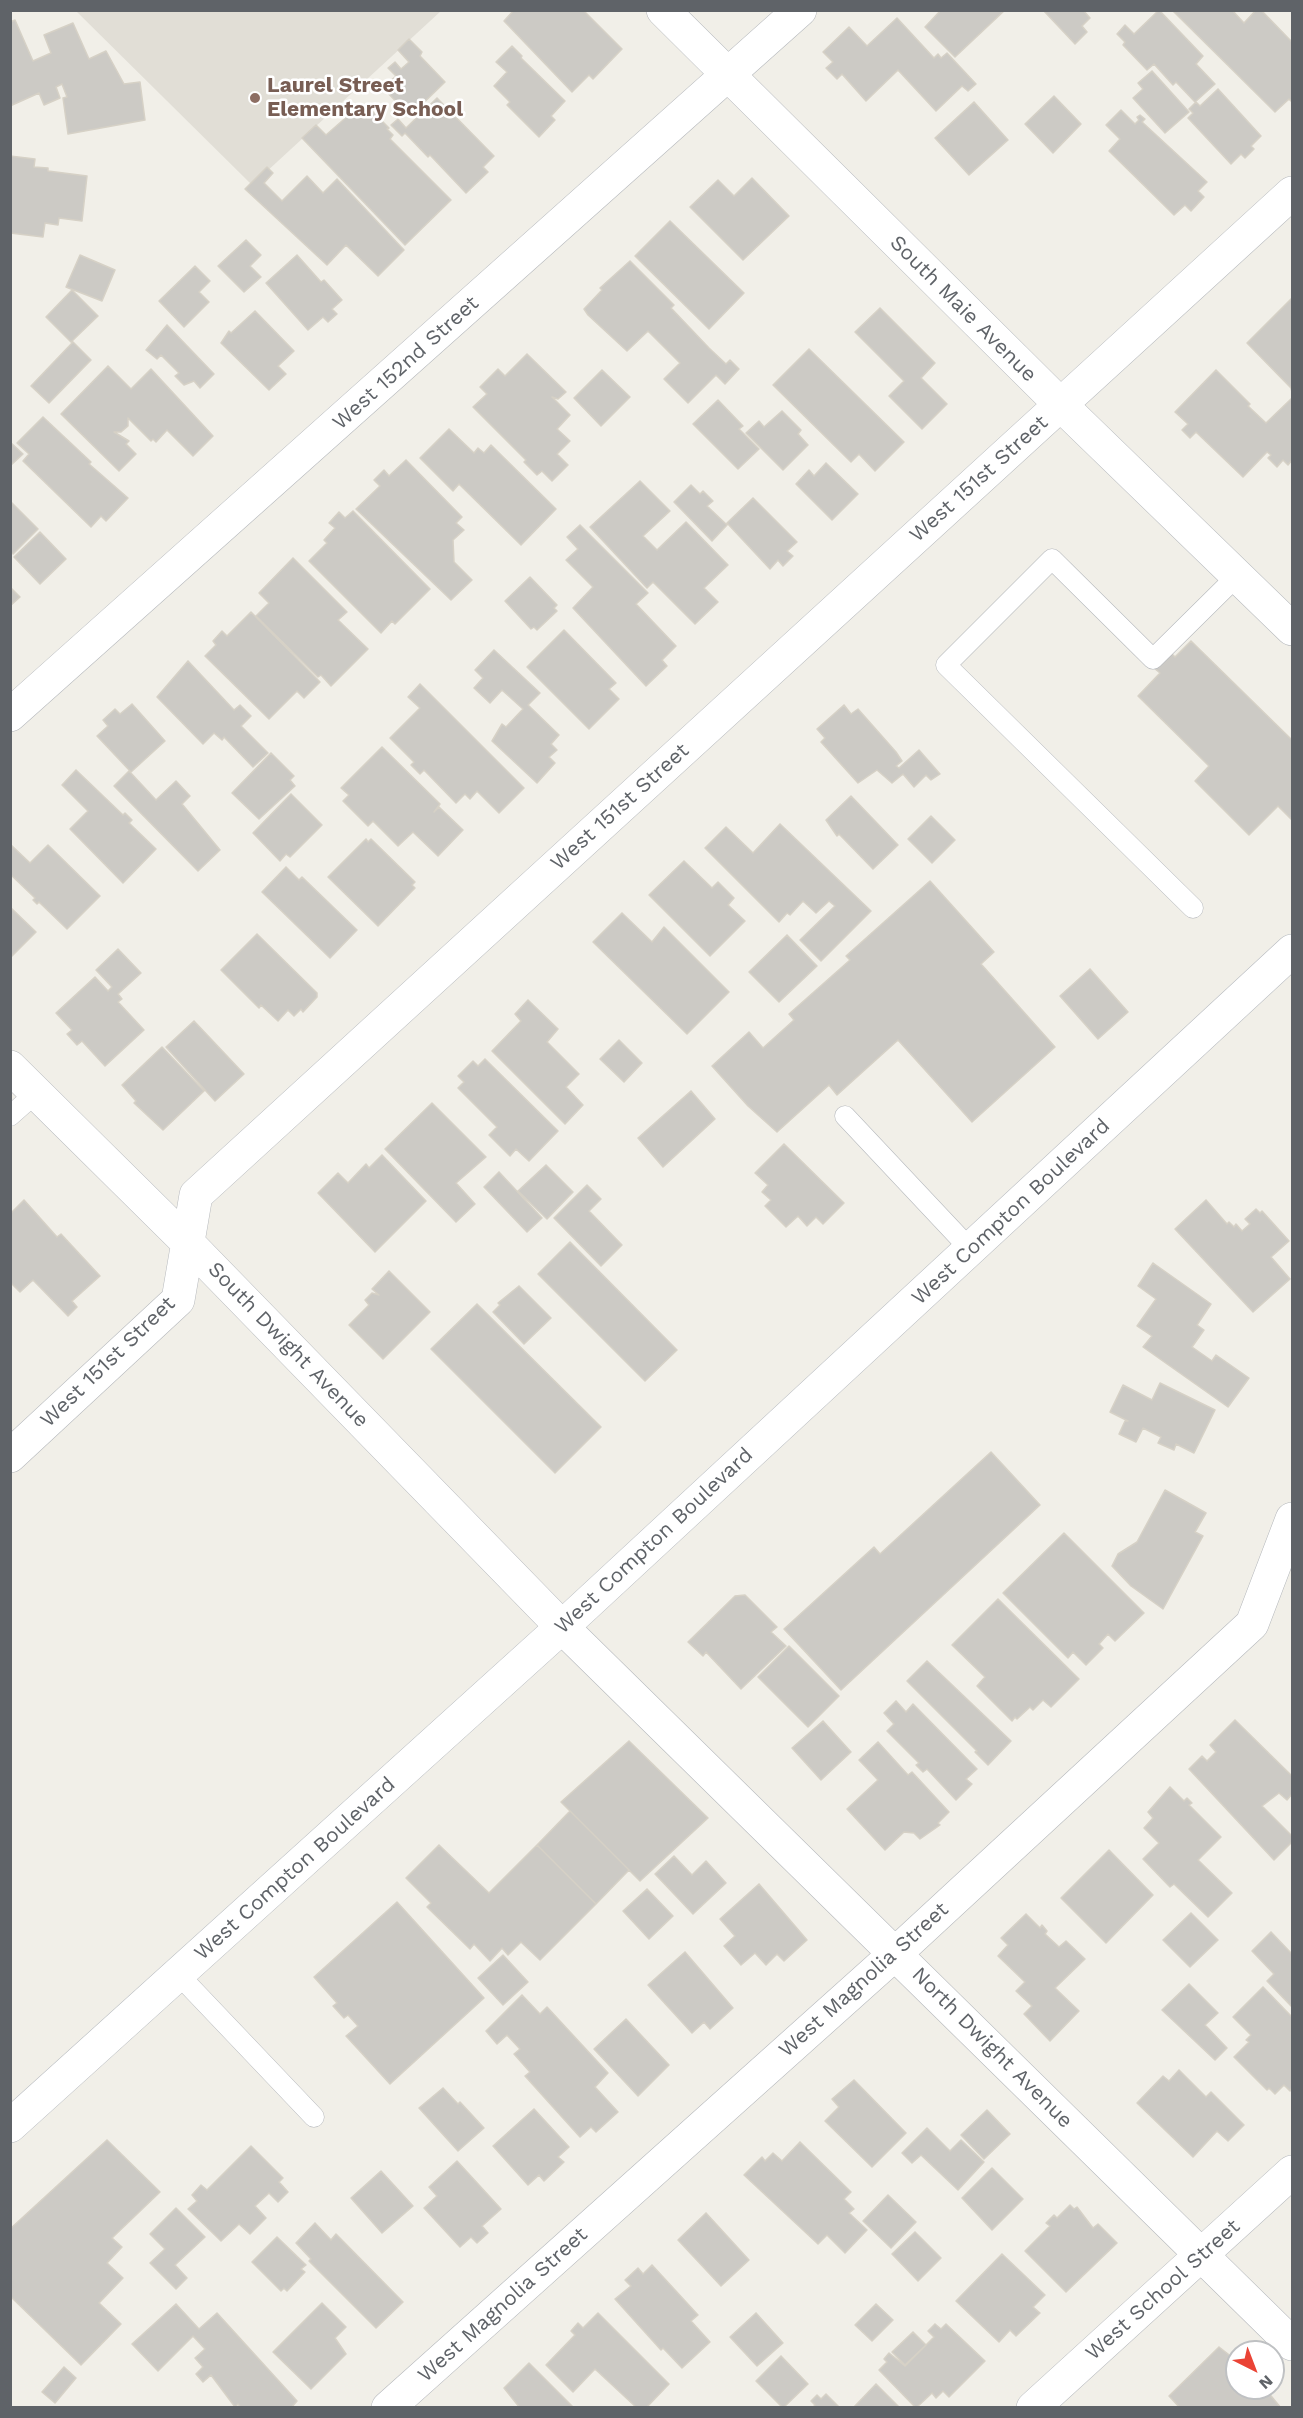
<!DOCTYPE html>
<html>
<head>
<meta charset="utf-8">
<style>
  body { margin:0 }
  #map { position:relative; width:1303px; height:2418px; overflow:hidden; background:#f1efe8; font-family:"Work Sans",sans-serif }
  canvas { display:block }
  .frame { position:absolute; inset:0; border:12px solid #5f6368; pointer-events:none }
  .north { position:absolute; left:1225px; top:2340px; width:60px; height:60px; box-sizing:border-box; background:#fff; border:2px solid #bfc1c3; border-radius:50%; rotate:138deg; font-size:16px; font-weight:700; line-height:24px; text-align:center; color:#5f6368 }
  .north::after { content:''; display:block; margin:auto; width:21px; height:27px; background:#ea4335; clip-path:polygon(50% 0,100% 100%,50% 72%,0 100%) }
</style>
</head>
<body>
<div id="map">
<canvas width="1303" height="2418"></canvas>
<div class="frame"></div>
<div class="north">N</div>
</div>
<script>
const g = document.querySelector('canvas').getContext('2d');
g.lineJoin = 'round';
function paint(path, color) { g.fillStyle = color; g.fill(path, 'evenodd'); }
const shape = rows => new Path2D(rows.map(r => 'M' + r).join(''));
function trace(path, color, width, dash) { g.strokeStyle = color; g.lineWidth = width; g.lineCap = dash ? 'butt' : 'round'; g.setLineDash(dash || []); g.stroke(path); }
function label(font, color, halo, rows, align = 'center') {
  g.font = font + ' "Work Sans",sans-serif'; g.lineWidth = 5; g.setLineDash([]); g.textBaseline = 'middle'; g.strokeStyle = halo; g.fillStyle = color; for (const [text, x, y, turn = 0] of rows) {
    g.save(); g.translate(x, y); g.rotate((+turn || 0) * Math.PI / 180); g.textAlign = isNaN(turn) ? turn : align; if (halo) g.strokeText(text, 0, 0); g.fillText(text, 0, 0); g.restore();
  }
}
const education = shape([
  [76,11,441,11,252,185]
]);
const building = shape([
  [514,10,583,10,622,49,593,79,589,75,572,92,504,21,514,10],
  [941,10,1005,10,955,57,925,27,941,10],
  [1043,10,1083,10,1090,18,1082,26,1087,32,1075,44,1043,10],
  [1159,10,1203,56,1196,64,1215,84,1195,102,1176,82,1173,85,1154,64,1147,70,1123,45,1125,42,1117,34,1125,25,1134,34,1159,10],
  [1172,10,1232,10,1244,23,1256,10,1261,10,1292,42,1292,102,1289,99,1275,112,1172,10],
  [897,18,934,58,938,54,941,58,947,53,976,84,968,91,962,86,936,111,898,70,866,101,842,74,837,79,826,68,833,62,823,52,849,27,867,46,897,18],
  [15,20,33,61,51,53,44,35,73,23,89,59,106,51,124,84,140,82,145,120,68,134,63,98,67,97,62,84,56,87,60,98,44,105,39,93,10,106,10,22,15,20],
  [409,39,422,52,420,56,445,82,410,116,383,88,396,76,388,68,395,62,401,69,409,62,398,50,409,39],
  [512,46,522,56,521,58,565,101,551,116,555,120,539,137,507,105,510,102,494,86,507,72,496,62,512,46],
  [1152,71,1189,112,1165,133,1133,98,1143,89,1138,83,1152,71],
  [1218,89,1261,136,1251,146,1254,149,1245,158,1241,154,1231,164,1188,118,1193,113,1189,109,1196,102,1200,106,1218,89],
  [1054,96,1081,124,1053,153,1025,124,1054,96],
  [437,98,494,156,483,167,488,172,466,193,430,155,428,157,405,133,402,136,391,125,398,119,406,128,437,98],
  [974,102,1008,140,969,175,935,138,974,102],
  [358,107,363,112,368,107,389,128,387,129,393,135,390,139,451,200,405,245,302,138,316,125,326,135,358,107],
  [1121,110,1135,124,1139,120,1137,117,1140,115,1145,119,1142,122,1207,182,1198,191,1204,197,1191,211,1185,205,1174,215,1109,151,1120,139,1106,125,1121,110],
  [10,156,35,159,34,167,48,168,48,171,87,176,82,221,59,218,58,225,45,223,43,237,10,233,10,156],
  [267,167,273,173,264,183,282,201,307,176,323,193,337,179,404,250,378,276,346,245,327,265,245,189,267,167],
  [752,178,789,216,743,260,690,207,718,180,734,196,752,178],
  [670,221,744,293,709,329,635,256,670,221],
  [246,240,261,255,250,266,261,277,244,292,218,266,246,240],
  [80,255,115,270,102,301,66,287,80,255],
  [297,255,321,282,324,280,342,300,332,309,337,314,328,322,323,317,308,330,266,283,297,255],
  [630,261,674,305,671,308,709,348,726,364,730,360,739,369,725,384,716,375,688,403,664,379,680,363,648,331,627,351,588,315,584,309,602,290,600,288,630,261],
  [195,266,210,281,199,292,209,302,184,327,159,301,195,266],
  [72,290,98,316,71,342,46,317,72,290],
  [1292,298,1292,392,1291,388,1247,343,1292,298],
  [880,308,935,363,921,378,947,404,922,429,889,396,904,381,855,332,880,308],
  [255,311,294,351,278,366,286,374,269,390,221,343,229,331,231,333,255,311],
  [167,325,214,374,200,388,194,381,184,385,175,376,179,373,161,355,157,359,146,350,167,325],
  [73,342,91,360,49,403,31,386,73,342],
  [809,349,904,442,875,471,859,454,851,462,773,385,809,349],
  [527,354,566,392,558,399,552,397,570,415,557,429,570,441,557,454,568,465,552,481,542,471,537,475,524,462,526,460,473,407,487,394,480,387,498,369,505,376,527,354],
  [108,366,131,389,151,369,213,436,193,456,167,430,156,442,153,439,151,441,128,418,128,426,121,432,114,432,129,441,126,444,136,454,119,471,61,414,108,366],
  [602,370,630,397,601,426,574,398,602,370],
  [1216,370,1250,404,1248,406,1266,423,1292,398,1292,460,1288,465,1283,460,1277,467,1268,458,1271,455,1267,452,1243,477,1196,432,1190,438,1182,430,1188,424,1175,412,1216,370],
  [718,400,743,426,739,429,759,449,738,469,693,424,718,400],
  [782,411,801,430,798,434,808,445,783,470,746,433,759,421,764,427,782,411],
  [43,417,91,462,89,464,128,498,106,521,101,516,91,527,23,461,29,454,17,443,43,417],
  [449,429,474,453,478,448,484,453,491,445,556,509,521,545,459,484,453,491,420,458,449,429],
  [10,442,23,454,10,466,10,442],
  [406,460,462,517,456,523,464,530,453,540,454,562,472,580,451,600,356,509,380,486,374,480,384,470,389,476,406,460],
  [826,463,858,494,832,520,796,484,809,470,814,476,826,463],
  [640,481,670,511,643,536,657,550,686,522,728,565,704,588,718,602,695,624,653,582,647,588,590,527,640,481],
  [691,485,700,494,703,491,713,501,707,506,727,525,712,541,674,502,691,485],
  [753,498,797,542,787,551,793,556,783,566,778,560,770,569,727,523,753,498],
  [10,501,38,529,13,554,10,552,10,501],
  [353,511,430,589,395,624,392,621,381,633,309,561,327,543,324,540,335,528,329,523,339,512,345,518,353,511],
  [580,525,648,593,636,604,676,646,662,660,667,666,646,686,573,608,593,587,566,560,578,549,567,537,580,525],
  [40,532,66,559,40,584,14,557,40,532],
  [293,558,347,612,338,620,368,649,331,686,321,675,318,677,256,616,269,603,259,593,293,558],
  [530,577,557,605,554,608,557,611,537,630,534,627,531,629,505,601,530,577],
  [10,587,20,597,10,606,10,587],
  [251,612,320,682,304,698,297,691,269,719,205,656,216,645,213,641,222,631,227,636,251,612],
  [564,630,616,683,609,689,619,699,589,729,527,667,564,630],
  [1191,641,1292,740,1292,820,1278,806,1249,835,1195,781,1209,766,1138,696,1160,673,1154,668,1170,652,1175,657,1191,641],
  [494,650,540,693,528,705,559,735,551,744,557,750,549,757,555,763,537,783,492,741,502,724,506,727,523,709,502,690,490,703,474,688,483,678,475,670,494,650],
  [188,661,234,710,240,705,251,716,241,726,268,753,253,767,224,737,222,740,214,733,203,744,157,697,188,661],
  [420,684,524,788,499,813,477,791,470,799,465,794,456,803,424,770,420,774,411,765,414,762,390,738,420,708,408,697,420,684],
  [132,704,165,741,131,772,97,736,108,726,103,720,115,709,120,714,132,704],
  [844,705,851,714,858,709,896,752,902,761,896,766,899,768,919,750,940,774,931,780,926,775,914,787,903,774,892,783,877,770,858,783,821,742,825,738,817,729,844,705],
  [382,747,440,804,434,812,439,807,463,830,438,856,413,832,398,846,373,821,368,826,343,801,349,795,341,788,382,747],
  [271,753,294,776,290,780,295,786,259,819,232,793,271,753],
  [76,770,123,815,125,813,132,820,129,823,156,849,123,883,70,829,88,811,62,785,76,770],
  [129,771,156,800,176,781,190,796,182,804,220,850,198,871,114,786,129,771],
  [291,794,322,825,290,857,286,854,280,861,253,833,291,794],
  [851,796,898,845,873,869,839,834,837,836,826,820,851,796],
  [931,816,955,840,932,863,908,839,931,816],
  [780,824,871,911,821,961,800,940,835,906,829,901,816,913,803,901,790,915,787,913,779,922,705,848,726,827,753,853,780,824],
  [366,839,368,842,371,839,415,882,412,885,415,888,378,926,328,877,366,839],
  [10,844,30,863,48,845,100,896,67,929,39,902,37,904,33,900,35,898,10,874,10,844],
  [684,861,712,888,718,882,734,898,728,905,745,921,710,956,649,895,684,861],
  [286,867,299,880,302,877,357,930,330,958,262,892,286,867],
  [930,881,994,952,981,964,1055,1047,972,1122,898,1040,837,1095,829,1085,777,1132,748,1106,712,1066,749,1032,763,1048,794,1020,789,1014,850,960,846,956,930,881],
  [10,907,36,932,10,958,10,907],
  [622,913,652,942,664,927,729,992,687,1034,593,942,622,913],
  [257,934,317,993,317,997,303,1012,301,1009,294,1016,288,1010,278,1021,261,1005,259,1008,221,970,257,934],
  [787,935,817,966,779,1002,749,972,787,935],
  [118,949,141,973,118,994,122,999,118,1002,144,1030,105,1066,82,1041,77,1045,67,1034,72,1030,56,1013,95,977,108,991,112,987,96,970,118,949],
  [1090,969,1128,1012,1098,1039,1060,996,1090,969],
  [528,1000,558,1029,547,1042,579,1074,566,1087,583,1105,565,1124,492,1051,521,1021,515,1014,528,1000],
  [194,1021,244,1074,215,1101,166,1047,194,1021],
  [619,1040,642,1063,624,1082,600,1059,619,1040],
  [162,1047,204,1091,163,1130,134,1103,136,1101,122,1085,162,1047],
  [485,1059,558,1131,529,1161,516,1149,510,1156,489,1135,497,1127,458,1088,464,1082,458,1076,473,1061,478,1066,485,1059],
  [691,1091,715,1119,663,1167,638,1138,691,1091],
  [432,1103,486,1157,456,1183,475,1204,456,1222,385,1149,432,1103],
  [784,1144,844,1203,823,1224,816,1217,807,1226,798,1216,786,1227,765,1206,771,1200,762,1192,768,1185,755,1173,784,1144],
  [382,1155,426,1201,375,1252,318,1193,338,1173,348,1183,366,1164,369,1168,382,1155],
  [546,1165,573,1192,547,1219,518,1191,546,1165],
  [499,1172,542,1218,527,1232,484,1187,499,1172],
  [587,1185,601,1199,589,1211,622,1245,601,1266,554,1218,587,1185],
  [24,1200,57,1237,61,1234,100,1276,72,1301,77,1307,68,1316,33,1280,20,1292,10,1282,10,1214,24,1200],
  [1206,1200,1227,1224,1229,1222,1234,1227,1236,1224,1242,1231,1250,1224,1245,1219,1256,1209,1260,1213,1262,1211,1289,1241,1271,1257,1290,1279,1253,1312,1175,1229,1206,1200],
  [570,1242,677,1350,645,1381,538,1274,570,1242],
  [1153,1263,1211,1304,1197,1325,1204,1330,1192,1347,1212,1361,1216,1355,1249,1378,1228,1407,1143,1347,1152,1336,1137,1326,1156,1299,1138,1286,1153,1263],
  [389,1271,430,1312,383,1359,349,1325,369,1305,365,1300,372,1293,379,1295,372,1289,389,1271],
  [519,1286,551,1318,524,1344,493,1312,500,1305,498,1303,519,1286],
  [477,1304,601,1427,555,1473,431,1349,477,1304],
  [1160,1383,1215,1410,1194,1453,1176,1444,1174,1450,1158,1443,1161,1437,1143,1428,1136,1442,1119,1434,1125,1421,1128,1421,1110,1412,1123,1385,1152,1400,1160,1383],
  [991,1452,1040,1505,841,1690,784,1629,874,1547,880,1554,991,1452],
  [1165,1490,1206,1513,1195,1532,1203,1536,1163,1609,1131,1586,1112,1566,1118,1554,1137,1542,1165,1490],
  [1064,1533,1144,1613,1115,1641,1108,1634,1099,1644,1103,1648,1086,1665,1073,1652,1068,1658,1003,1593,1064,1533],
  [745,1595,777,1627,771,1632,786,1646,741,1689,706,1652,703,1656,688,1642,735,1596,745,1595],
  [998,1599,1079,1679,1051,1707,1043,1700,1033,1710,1030,1707,1017,1719,1015,1717,1012,1721,977,1686,985,1677,952,1645,998,1599],
  [789,1646,839,1696,808,1727,758,1677,789,1646],
  [927,1661,1011,1741,988,1765,975,1752,977,1751,907,1681,927,1661],
  [896,1701,906,1712,913,1704,977,1769,966,1779,972,1784,956,1800,927,1769,923,1772,916,1765,919,1763,887,1731,894,1724,884,1713,896,1701],
  [1235,1720,1292,1776,1292,1794,1287,1800,1279,1793,1262,1806,1292,1836,1292,1842,1274,1860,1189,1769,1202,1756,1207,1761,1216,1752,1210,1745,1235,1720],
  [823,1721,851,1752,821,1780,792,1748,823,1721],
  [629,1741,708,1818,640,1881,561,1802,629,1741],
  [878,1742,908,1775,912,1772,949,1812,938,1823,940,1825,920,1839,914,1833,904,1832,885,1850,847,1809,878,1780,859,1760,878,1742],
  [1170,1787,1184,1801,1187,1798,1192,1803,1189,1805,1221,1837,1198,1860,1232,1893,1208,1917,1174,1884,1170,1887,1143,1859,1159,1843,1144,1828,1153,1818,1148,1812,1170,1787],
  [570,1811,629,1870,596,1904,537,1845,570,1811],
  [439,1845,489,1893,537,1845,596,1904,540,1960,521,1942,508,1955,502,1948,490,1961,474,1944,470,1949,427,1907,431,1903,406,1878,439,1845],
  [1109,1850,1153,1895,1106,1943,1061,1898,1109,1850],
  [674,1856,692,1875,706,1861,726,1883,693,1914,655,1874,674,1856],
  [759,1884,807,1940,784,1961,777,1954,766,1965,755,1953,741,1965,724,1946,735,1936,720,1919,759,1884],
  [647,1889,673,1916,649,1939,623,1911,647,1889],
  [397,1902,484,1998,390,2084,346,2036,358,2026,348,2015,344,2018,333,2006,337,2003,314,1977,397,1902],
  [1191,1913,1218,1940,1190,1967,1163,1940,1191,1913],
  [1026,1914,1040,1928,1042,1925,1047,1931,1045,1934,1059,1947,1066,1941,1085,1959,1055,1988,1079,2011,1050,2041,1024,2014,1032,2006,1016,1991,1025,1982,998,1956,1008,1945,1001,1938,1026,1914],
  [1271,1932,1292,1954,1292,2007,1267,1981,1274,1974,1252,1951,1271,1932],
  [685,1952,733,2008,710,2029,704,2022,692,2033,648,1985,685,1952],
  [503,1955,528,1982,503,2005,478,1978,503,1955],
  [1189,1984,1218,2013,1205,2025,1227,2048,1215,2060,1162,2010,1189,1984],
  [1263,1987,1292,2017,1292,2088,1290,2091,1284,2085,1275,2094,1269,2088,1267,2090,1234,2057,1249,2042,1246,2040,1251,2035,1233,2017,1263,1987],
  [522,1995,540,2014,547,2007,608,2073,595,2087,618,2112,596,2132,591,2127,580,2137,525,2076,530,2072,514,2054,520,2049,507,2035,497,2044,486,2031,522,1995],
  [626,2019,669,2065,638,2096,594,2049,626,2019],
  [1179,2070,1206,2097,1211,2092,1244,2125,1228,2141,1217,2131,1193,2157,1137,2103,1163,2076,1169,2081,1179,2070],
  [854,2080,906,2133,872,2167,825,2121,839,2107,832,2099,854,2080],
  [443,2088,458,2104,460,2102,484,2128,458,2151,419,2108,443,2088],
  [534,2109,569,2147,558,2157,564,2162,544,2181,539,2175,528,2185,493,2146,534,2109],
  [987,2110,1010,2134,984,2159,961,2135,987,2110],
  [927,2128,950,2151,961,2140,984,2162,958,2190,921,2155,912,2163,902,2153,927,2128],
  [107,2140,160,2192,112,2238,122,2247,107,2263,123,2278,99,2303,121,2324,81,2365,10,2296,10,2229,107,2140],
  [800,2142,851,2192,844,2199,854,2209,849,2213,867,2230,845,2253,827,2235,818,2244,744,2175,762,2157,765,2161,773,2153,782,2161,800,2142],
  [251,2146,283,2178,279,2182,288,2192,278,2202,269,2193,255,2206,266,2218,250,2234,239,2224,221,2241,188,2209,197,2201,192,2195,201,2185,207,2190,251,2146],
  [457,2161,501,2209,482,2226,488,2233,477,2243,471,2237,460,2247,424,2208,437,2196,429,2187,457,2161],
  [992,2168,1023,2199,992,2230,962,2198,992,2168],
  [381,2171,413,2206,382,2233,351,2198,381,2171],
  [888,2195,916,2222,891,2248,863,2221,888,2195],
  [1070,2205,1074,2209,1077,2207,1093,2228,1098,2224,1117,2243,1066,2292,1025,2251,1050,2226,1046,2223,1054,2215,1057,2218,1070,2205],
  [176,2208,205,2237,175,2265,187,2278,176,2289,150,2263,165,2249,150,2234,176,2208],
  [706,2213,749,2260,721,2286,678,2240,706,2213],
  [315,2223,331,2240,336,2234,403,2302,376,2328,309,2261,311,2259,296,2243,315,2223],
  [915,2232,941,2258,918,2281,892,2254,915,2232],
  [277,2237,306,2265,301,2269,305,2272,287,2291,284,2288,281,2291,252,2262,277,2237],
  [1002,2254,1045,2295,1033,2307,1040,2313,1016,2336,1010,2330,999,2342,956,2301,1002,2254],
  [652,2265,698,2315,691,2321,710,2342,682,2368,663,2348,661,2350,615,2299,631,2286,625,2280,638,2268,643,2274,652,2265],
  [322,2303,346,2327,335,2338,346,2354,311,2389,273,2352,322,2303],
  [176,2304,199,2329,217,2313,297,2401,291,2408,241,2408,238,2404,235,2407,211,2375,203,2382,196,2374,203,2367,195,2358,205,2349,193,2336,158,2371,132,2344,176,2304],
  [876,2304,893,2320,872,2341,855,2325,876,2304],
  [598,2313,669,2384,646,2408,637,2408,595,2369,573,2392,546,2365,575,2335,571,2331,578,2323,583,2328,598,2313],
  [756,2313,783,2343,757,2366,730,2337,756,2313],
  [935,2324,941,2329,946,2324,985,2361,949,2397,943,2391,936,2398,932,2393,916,2408,879,2370,887,2362,884,2359,889,2353,905,2366,934,2337,928,2331,935,2324],
  [913,2332,926,2345,905,2365,892,2352,913,2332],
  [1219,2347,1237,2361,1237,2388,1267,2391,1281,2408,1180,2408,1169,2396,1219,2347],
  [781,2356,808,2384,783,2408,756,2381,781,2356],
  [529,2363,574,2408,520,2408,504,2388,529,2363],
  [64,2367,76,2378,55,2403,42,2392,64,2367],
  [876,2384,900,2408,853,2408,876,2384],
  [826,2394,840,2408,812,2408,815,2405,811,2401,817,2395,821,2399,826,2394]
]);
const service = shape([
  [1193,908,946,665,1052,559,1153,659,1237,576],
  [10,1116,36,1093],
  [845,1116,970,1249],
  [178,1974,314,2117]
]);
const minor = shape([
  [663,10,1061,405,1292,629],
  [10,715,800,10],
  [10,1067,188,1243,562,1627,1292,2344],
  [10,1456,178,1300,196,1195,1292,193],
  [388,2408,896,1953,1252,1624,1292,1519],
  [1033,2408,1292,2172]
]);
const secondary = shape([
  [10,2126,562,1627,1292,951]
]);
const markers = [
  [255,98,6,"#8d6e63"]
];
const educationNames = [
  ["Laurel Street",267,86],
  ["Elementary School",267,110]
];
const streetNames = [
  ["South Maie Avenue",963,309,45],
  ["West 152nd Street",406,363,-42],
  ["West 151st Street",979,479,-42],
  ["West 151st Street",620,807,-42],
  ["West Compton Boulevard",1011,1212,-43],
  ["South Dwight Avenue",288,1345,46],
  ["West 151st Street",108,1362,-44],
  ["West Compton Boulevard",654,1541,-43],
  ["West Compton Boulevard",295,1869,-42],
  ["West Magnolia Street",864,1980,-42],
  ["North Dwight Avenue",992,2048,45],
  ["West School Street",1163,2290,-42],
  ["West Magnolia Street",503,2305,-42]
];
paint(education, '#e1ded6');
paint(building, '#cccac5');
trace(building, '#d6d1c6', 1.5);
trace(service, '#b5b8bc', 21);
trace(minor, '#b5b8bc', 34);
trace(secondary, '#b6babf', 34);
trace(service, '#fff', 20);
trace(minor, '#fff', 33);
trace(secondary, '#fff', 33);
for (const [x, y, r, color] of markers) { const dot = new Path2D(); dot.arc(x, y, r, 0, 2 * Math.PI); g.fillStyle = color; g.fill(dot); trace(dot, '#fff', 2); }
label('bold 21px', '#785e54', '#fff', educationNames, 'left');
label('21px', '#5f6368', '#fff', streetNames);
</script>
</body>
</html>
